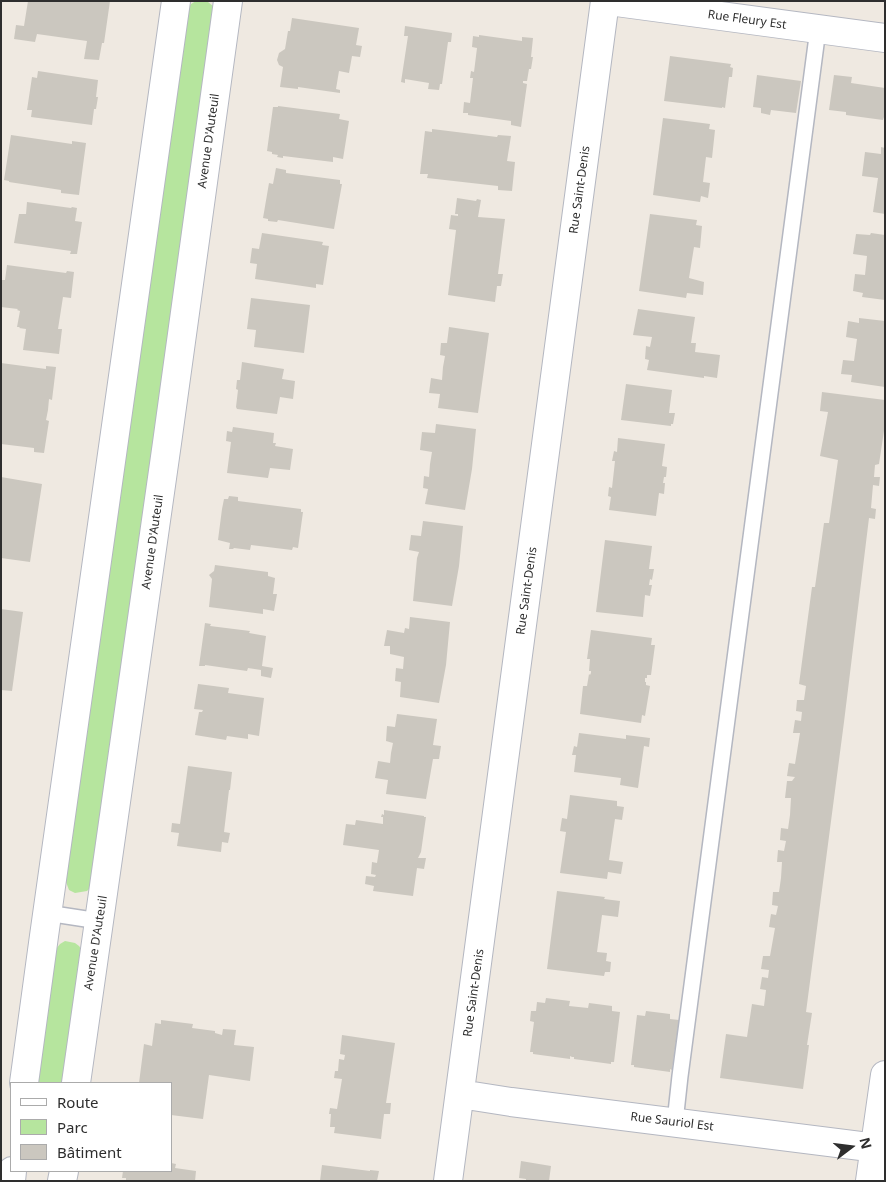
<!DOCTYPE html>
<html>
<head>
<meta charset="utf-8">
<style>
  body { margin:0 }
  #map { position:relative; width:886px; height:1182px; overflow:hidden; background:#efe9e1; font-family:"Noto Sans",sans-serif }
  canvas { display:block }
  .frame { position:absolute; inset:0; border:2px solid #2e2e2e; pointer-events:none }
  .legend { position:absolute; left:10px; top:1082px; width:162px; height:90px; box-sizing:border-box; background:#fff; border:1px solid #ababab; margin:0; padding:6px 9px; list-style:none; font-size:15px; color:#2e2e2e }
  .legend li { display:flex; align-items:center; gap:10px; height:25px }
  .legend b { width:25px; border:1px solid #ababab }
  .north { position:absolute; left:826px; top:1122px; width:50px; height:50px; -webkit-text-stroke:4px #fff; paint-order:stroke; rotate:75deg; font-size:14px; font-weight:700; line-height:20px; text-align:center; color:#2e2e2e }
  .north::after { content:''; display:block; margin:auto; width:18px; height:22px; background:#2e2e2e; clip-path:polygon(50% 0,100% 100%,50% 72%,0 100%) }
</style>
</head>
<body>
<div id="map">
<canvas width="886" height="1182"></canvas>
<div class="frame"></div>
<ul class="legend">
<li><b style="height:6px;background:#fff"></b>Route</li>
<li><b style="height:14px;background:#b6e59e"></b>Parc</li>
<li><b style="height:14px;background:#cbc7bf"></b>Bâtiment</li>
</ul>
<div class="north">N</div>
</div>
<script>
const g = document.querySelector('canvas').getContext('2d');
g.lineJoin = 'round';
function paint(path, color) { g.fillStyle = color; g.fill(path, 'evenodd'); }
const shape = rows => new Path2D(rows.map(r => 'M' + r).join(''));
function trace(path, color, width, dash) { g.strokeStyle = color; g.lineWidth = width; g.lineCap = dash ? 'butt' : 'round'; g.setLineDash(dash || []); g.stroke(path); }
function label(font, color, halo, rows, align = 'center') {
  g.font = font + ' "Noto Sans",sans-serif'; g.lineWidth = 4; g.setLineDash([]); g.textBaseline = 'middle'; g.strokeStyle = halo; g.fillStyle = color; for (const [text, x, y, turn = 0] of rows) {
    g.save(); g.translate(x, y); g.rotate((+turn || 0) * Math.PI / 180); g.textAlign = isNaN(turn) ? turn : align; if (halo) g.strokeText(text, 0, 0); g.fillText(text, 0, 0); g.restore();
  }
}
const green = shape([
  [196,1,208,2,213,6,214,11,91,887,87,891,75,893,69,890,66,882,66,874,187,11,191,4],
  [65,941,75,943,79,946,82,950,64,1083,37,1083,56,949,60,944]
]);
const building = shape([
  [28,1,110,1,104,43,102,43,99,60,84,59,87,41,37,34,35,42,14,39,16,25,24,26],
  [292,18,359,28,356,45,362,46,360,57,352,56,349,73,339,71,336,89,340,90,340,93,298,87,298,89,280,87,283,67,279,65,277,60,279,53,285,49,288,31,290,31],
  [405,26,452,33,451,42,448,42,442,84,440,84,439,90,428,89,429,83,405,79,405,83,401,82,408,36,404,36],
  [479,35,522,41,522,37,533,38,531,57,533,57,531,69,529,69,527,81,523,81,523,83,527,84,521,127,511,125,511,121,468,115,468,113,463,113,464,102,470,103,473,78,470,78,471,71,474,72,477,48,472,47,473,36,479,37],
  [670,56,731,64,730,67,733,68,732,77,729,77,725,108,722,107,722,108,664,101],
  [38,71,98,80,96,97,98,97,96,109,94,109,92,125,31,117,32,110,27,110,32,77,37,78],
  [757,75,801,81,796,113,771,110,770,115,761,113,761,108,753,107],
  [834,75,852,77,851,83,885,88,885,114,883,120,846,115,846,112,829,110],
  [278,106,340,114,339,119,349,121,343,159,333,157,333,162,283,156,283,158,277,157,278,155,272,154,272,152,267,151,273,107,278,107],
  [663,118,710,124,709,129,715,130,712,158,706,157,703,182,710,183,708,198,701,196,700,202,653,195],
  [432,129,497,137,498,135,511,136,507,161,515,162,512,191,498,190,498,186,427,178,428,174,420,174,425,131,432,132],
  [11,135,72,144,72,141,86,143,79,195,61,193,61,190,9,182,9,181,4,180],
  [881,147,885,148,885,214,873,212,878,178,862,176,865,152,881,154],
  [276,168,286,170,286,173,340,180,340,184,342,184,334,229,278,220,277,222,268,221,268,219,263,218,269,183,273,184],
  [457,198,476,201,477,199,481,200,478,217,505,219,498,274,503,274,501,286,497,286,495,302,448,295,456,230,449,229,451,215,458,216,458,214,455,214],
  [27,202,71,208,72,207,77,208,75,221,82,222,77,254,70,254,71,251,14,243,19,214,26,214],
  [650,214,697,220,696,225,702,226,700,248,694,247,689,278,704,282,703,295,687,293,686,298,639,291],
  [262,233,323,242,322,245,329,246,323,285,316,284,316,288,255,279,257,264,250,263,252,248,259,249],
  [871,233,885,235,885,300,862,297,863,293,853,291,855,274,865,275,867,256,853,254,856,234,870,235],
  [7,265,66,273,67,271,74,272,71,298,63,297,58,329,62,329,59,354,23,350,26,329,19,328,20,327,17,327,20,311,17,310,18,309,1,307,1,280,5,280],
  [251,298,310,305,304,353,254,347,256,330,247,329],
  [638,309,695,317,691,343,696,343,695,352,720,355,717,378,704,376,704,378,647,370,649,360,645,359,646,346,650,347,652,337,633,335],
  [859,318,885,321,885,387,851,382,852,375,841,374,843,360,854,361,857,339,846,337,848,321,859,323],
  [449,327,489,333,478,413,438,408,440,394,429,393,431,378,442,380,443,367,445,356,440,355,441,343,447,343],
  [242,362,284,369,282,379,295,381,293,399,280,397,277,414,237,409,236,407,238,390,236,389,237,380,240,380],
  [1,363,46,369,46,366,56,367,52,400,49,399,48,410,46,420,49,421,44,453,34,452,34,448,1,444],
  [626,384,672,390,669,413,675,413,673,424,671,424,671,426,621,420],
  [822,392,885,400,885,424,879,464,875,465,874,477,880,477,879,486,873,485,871,508,876,509,875,519,869,518,844,722,806,1012,812,1013,807,1045,809,1045,803,1089,720,1078,726,1034,747,1037,752,1004,764,1006,766,990,760,989,762,977,768,978,769,970,761,969,763,956,770,956,775,928,769,927,771,914,776,915,778,906,772,905,773,892,779,892,781,878,782,862,777,862,778,850,784,851,786,841,780,840,781,828,788,829,790,815,791,798,785,798,787,781,792,781,795,777,787,776,789,763,795,764,800,733,793,733,795,720,801,721,802,712,796,711,797,700,804,700,806,686,799,684,812,587,815,587,824,523,829,523,838,460,820,456,828,412,820,411],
  [436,424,476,429,472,469,465,510,425,504,428,489,423,488,424,476,429,477,430,464,432,452,420,450,422,432,435,433],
  [233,427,274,433,273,443,276,443,275,446,293,449,290,470,270,468,268,478,227,473,231,442,226,441,227,431,232,432],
  [618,438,665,444,662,466,667,467,666,477,664,477,663,483,665,483,664,494,659,493,656,516,609,510,611,497,608,496,609,487,612,488,615,461,612,461,614,451,617,452],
  [1,477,42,484,30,562,1,558],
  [229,496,238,497,238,501,301,509,301,512,303,512,298,548,293,547,292,550,251,545,250,550,234,548,233,549,229,549,230,543,218,540,222,509,224,499,228,499],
  [423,521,463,526,459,566,452,606,413,601,417,558,419,552,409,550,411,535,421,536],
  [605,540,652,546,649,569,654,569,652,580,650,579,649,585,652,585,650,596,645,595,643,617,596,612],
  [215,565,268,572,268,576,275,578,273,594,277,594,274,611,263,609,263,614,209,607,212,579,209,575,214,571],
  [1,609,23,612,12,691,1,690],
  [410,617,450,622,446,665,439,703,400,697,401,682,395,681,396,668,403,669,404,657,390,654,390,646,384,646,387,630,404,633,405,628,409,629],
  [205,623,211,624,210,626,250,631,249,633,266,636,262,666,273,668,271,678,261,676,261,670,248,668,247,671,205,665,205,666,199,666],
  [591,630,652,638,651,645,655,645,651,675,647,675,647,678,645,678,645,682,646,682,646,685,650,686,645,716,642,715,641,723,580,714,583,686,587,686,589,674,590,675,591,673,591,671,589,671,590,659,587,659],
  [198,684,229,688,228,693,264,698,259,736,248,734,248,739,227,736,226,740,195,735,199,712,202,712,203,710,194,709],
  [397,714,437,719,433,745,441,746,439,759,433,759,426,799,386,794,388,780,375,778,378,761,390,763,391,753,393,743,386,741,387,726,395,727],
  [579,733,626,739,626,735,650,738,649,747,644,746,638,788,620,785,621,778,574,772,576,755,572,755,574,746,577,747],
  [188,766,232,772,230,790,229,790,224,832,230,833,228,843,222,842,221,852,177,846,179,833,171,832,172,823,180,824],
  [570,795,617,801,617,806,624,807,622,820,615,819,609,860,623,862,621,874,608,872,607,879,560,873,566,832,560,831,562,818,567,819],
  [384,810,424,816,424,817,426,817,421,852,418,858,426,858,424,869,417,868,413,896,373,891,374,886,365,884,366,876,375,877,376,875,371,874,372,862,377,863,379,850,343,845,346,824,355,825,356,820,383,824,383,817,381,817,382,814,384,815],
  [557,891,605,897,604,899,620,901,618,917,602,915,597,952,607,953,606,961,611,962,610,972,605,972,604,976,547,969],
  [546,998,570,1001,569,1006,588,1008,589,1003,612,1006,612,1011,620,1012,614,1062,611,1062,611,1064,574,1059,574,1057,572,1057,570,1056,570,1059,533,1054,533,1052,530,1052,534,1022,530,1021,531,1011,536,1011,537,1002,545,1003],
  [646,1011,670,1014,670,1019,679,1020,672,1070,670,1069,670,1072,634,1067,634,1065,631,1065,637,1015,645,1016],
  [161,1020,193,1024,192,1028,215,1031,215,1033,222,1035,223,1029,236,1030,234,1045,254,1047,250,1081,209,1075,203,1119,171,1115,171,1083,139,1083,144,1044,152,1046,155,1023,161,1024],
  [342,1035,395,1043,386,1103,391,1103,390,1114,384,1114,381,1139,334,1133,335,1127,330,1127,331,1114,329,1114,330,1108,337,1109,342,1079,334,1078,335,1071,338,1071,339,1059,344,1060,345,1055,340,1054],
  [521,1161,551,1166,549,1181,526,1181,526,1179,519,1178],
  [171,1163,176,1164,175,1168,196,1171,195,1181,126,1181,126,1178,122,1178,123,1171,171,1171],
  [322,1165,370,1171,370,1170,379,1171,377,1181,320,1181]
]);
const lane = shape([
  [47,913,99,921],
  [675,1122,680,1076,818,29]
]);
const street = shape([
  [24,1083,44,936,176,1],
  [76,1083,167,443,228,1],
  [460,1094,511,1102,885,1149],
  [11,1181,12,1171],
  [62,1181,64,1171],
  [448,1181,605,1]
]);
const secondary = shape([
  [609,1,885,38],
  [870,1181,885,1075]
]);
const streetNames = [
  ["Rue Fleury Est",747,20,8],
  ["Avenue D'Auteuil",209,141,-82],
  ["Rue Saint-Denis",580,190,-82],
  ["Avenue D'Auteuil",153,542,-82],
  ["Rue Saint-Denis",527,591,-82],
  ["Avenue D'Auteuil",96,943,-81],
  ["Rue Saint-Denis",474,993,-82],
  ["Rue Sauriol Est",672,1122,7]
];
paint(green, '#b6e59e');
paint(building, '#cbc7bf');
trace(lane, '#b4b7c1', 18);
trace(street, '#b4b7c1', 30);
trace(secondary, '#b4b7c1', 30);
trace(lane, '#fff', 15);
trace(street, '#fff', 28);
trace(secondary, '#fff', 28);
label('12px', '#2e2e2e', '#fff', streetNames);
</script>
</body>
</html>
